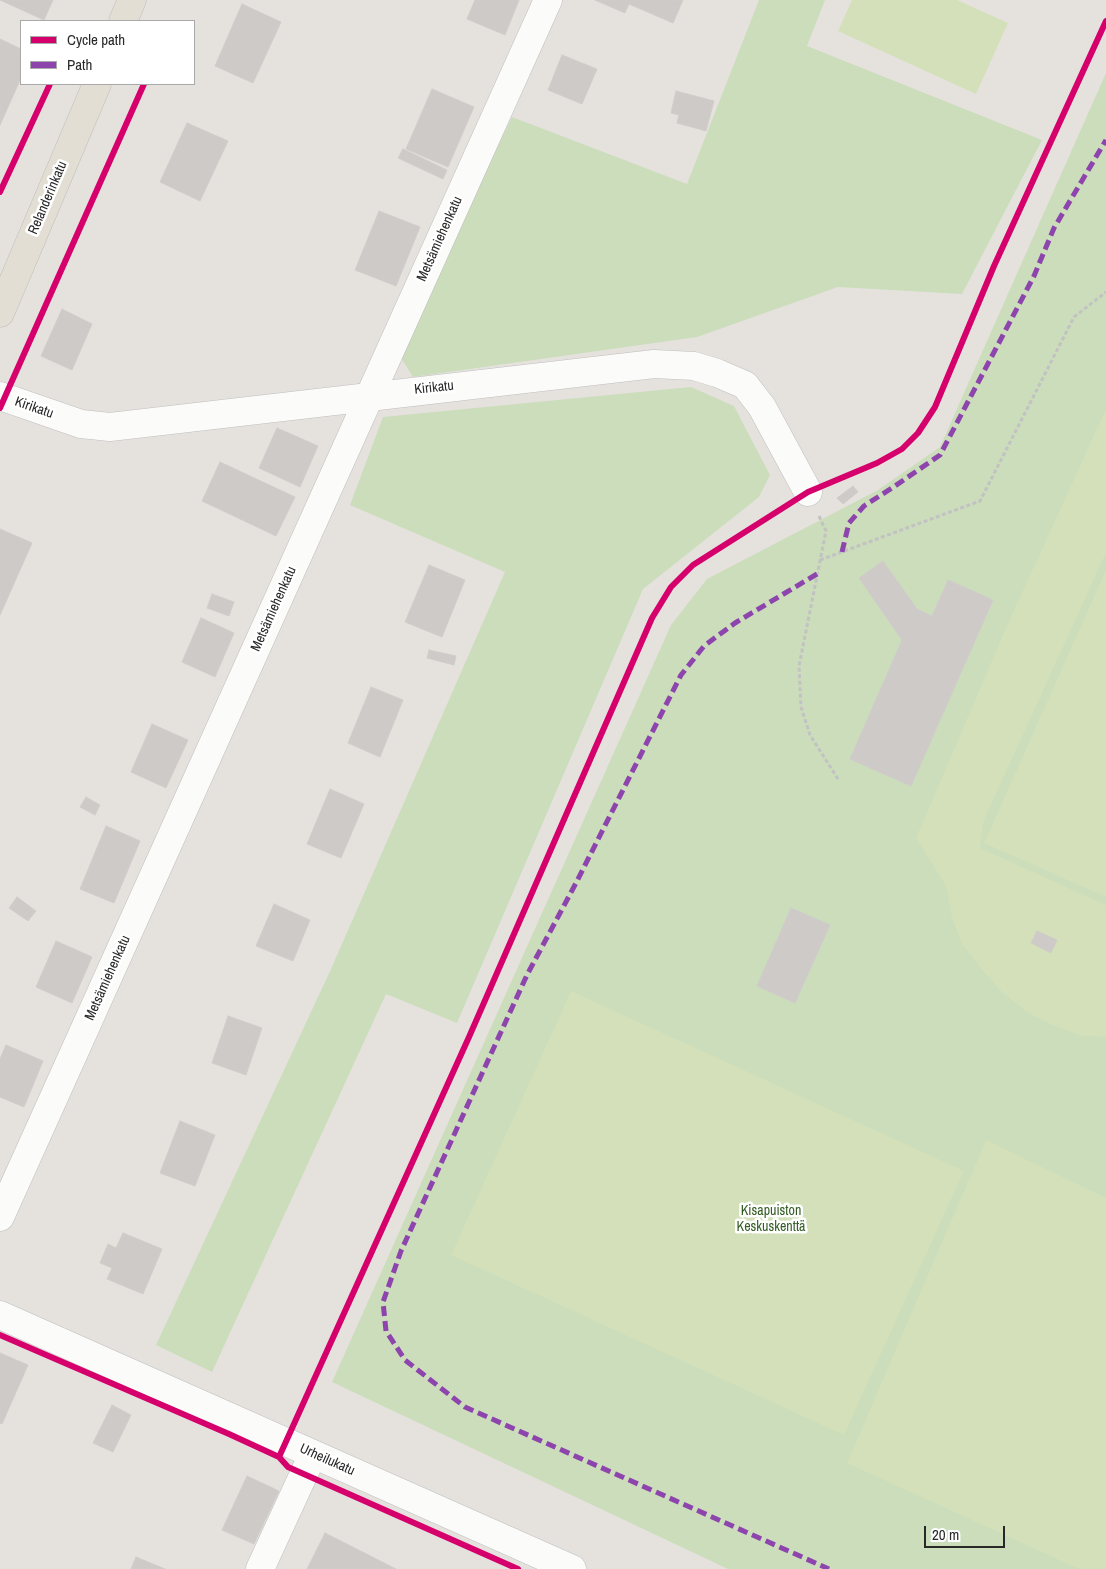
<!DOCTYPE html>
<html>
<head>
<meta charset="utf-8">
<style>
  body { margin:0 }
  #map { position:relative; width:1106px; height:1569px; overflow:hidden; background:#e5e2de; font-family:"Archivo Narrow",sans-serif }
  canvas { display:block }
  .legend { position:absolute; left:20px; top:20px; width:175px; height:65px; box-sizing:border-box; background:#fff; border:1px solid #a9a9a9; margin:0; padding:6px 9px; list-style:none; font-size:15px; color:#282828 }
  .legend li { display:flex; align-items:center; gap:10px; height:25px }
  .legend b { width:25px; border:1px solid #a9a9a9 }
  .scale { position:absolute; left:924px; top:1526px; width:81px; height:22px; box-sizing:border-box; border:2px solid #282828; border-top:0; padding-left:6px; font-size:15px; line-height:18px; white-space:nowrap; color:#282828; -webkit-text-stroke:4px #fff; paint-order:stroke }
</style>
</head>
<body>
<div id="map">
<canvas width="1106" height="1569"></canvas>
<ul class="legend">
<li><b style="height:6px;background:#d6006c"></b>Cycle path</li>
<li><b style="height:6px;background:#8e44ad"></b>Path</li>
</ul>
<div class="scale">20 m</div>
</div>
<script>
const g = document.querySelector('canvas').getContext('2d');
g.lineJoin = 'round';
function paint(path, color) { g.fillStyle = color; g.fill(path, 'evenodd'); }
const shape = rows => new Path2D(rows.map(r => 'M' + r).join(''));
function trace(path, color, width, dash) { g.strokeStyle = color; g.lineWidth = width; g.lineCap = dash ? 'butt' : 'round'; g.setLineDash(dash || []); g.stroke(path); }
function label(font, color, halo, rows, align = 'center') {
  g.font = font + ' "Archivo Narrow",sans-serif'; g.lineWidth = 5; g.setLineDash([]); g.textBaseline = 'middle'; g.strokeStyle = halo; g.fillStyle = color; for (const [text, x, y, turn = 0] of rows) {
    g.save(); g.translate(x, y); g.rotate((+turn || 0) * Math.PI / 180); g.textAlign = isNaN(turn) ? turn : align; if (halo) g.strokeText(text, 0, 0); g.fillText(text, 0, 0); g.restore();
  }
}
const green = shape([
  [759,0,825,0,807,46,1042,140,962,294,838,287,697,337,413,377,398,353,512,117,687,184],
  [1106,73,1106,1569,728,1569,332,1382,671,625,707,579,878,490,940,447],
  [691,387,734,406,770,475,759,497,643,589,457,1023,386,994,212,1372,156,1345,331,969,505,572,350,505,383,417]
]);
const pitch = shape([
  [852,0,957,0,1008,23,976,94,838,31],
  [1106,409,1106,553,984,820,980,848,1106,905,1106,1037,1082,1036,1052,1025,1027,1012,1002,992,981,969,962,944,952,918,946,886,916,838,1005,630],
  [1106,570,1106,897,984,843],
  [571,991,964,1171,844,1435,451,1255],
  [986,1140,1106,1198,1106,1569,1079,1569,847,1463]
]);
const building = shape([
  [0,0,53,0,44,20,0,0],
  [475,0,519,0,505,35,467,19,475,0],
  [595,0,683,0,673,23,629,4,625,13,595,0],
  [242,4,281,22,253,83,215,66,242,4],
  [0,39,21,49,21,78,0,125,0,39],
  [562,55,597,69,582,104,548,90,562,55],
  [432,89,474,107,448,167,406,149,432,89],
  [676,91,714,101,706,131,677,123,679,115,671,113,676,91],
  [187,123,228,141,200,201,160,182,187,123],
  [403,149,447,170,443,179,398,158,403,149],
  [379,211,420,227,396,286,355,270,379,211],
  [62,309,92,324,72,370,41,356,62,309],
  [277,428,318,446,300,487,259,468,277,428],
  [220,462,295,497,276,536,202,501,220,462],
  [853,486,858,492,843,504,837,498,853,486],
  [0,529,32,543,0,615,0,529],
  [883,561,917,609,932,616,948,580,993,600,911,786,850,759,902,640,859,578,883,561],
  [429,565,465,580,442,637,405,622,429,565],
  [212,594,234,602,229,616,207,608,212,594],
  [201,618,234,633,215,677,182,662,201,618],
  [429,650,456,656,454,665,427,658,429,650],
  [371,687,403,700,380,757,348,743,371,687],
  [152,724,188,740,166,788,131,772,152,724],
  [330,789,364,804,341,858,307,844,330,789],
  [86,797,100,805,95,815,80,807,86,797],
  [106,826,140,841,114,903,80,889,106,826],
  [17,897,36,911,28,921,9,908,17,897],
  [274,904,310,920,293,961,256,946,274,904],
  [791,908,830,925,795,1003,757,986,791,908],
  [1037,931,1057,940,1051,953,1031,943,1037,931],
  [56,941,92,957,72,1003,36,987,56,941],
  [228,1016,262,1028,246,1075,212,1063,228,1016],
  [6,1045,43,1061,24,1107,0,1097,0,1059,6,1045],
  [180,1121,215,1135,195,1186,160,1173,180,1121],
  [123,1233,162,1249,143,1294,107,1279,112,1268,100,1263,108,1244,116,1248,123,1233],
  [0,1353,28,1365,2,1424,0,1423,0,1353],
  [112,1405,131,1415,113,1452,93,1443,112,1405],
  [247,1476,279,1491,254,1544,222,1530,247,1476],
  [325,1533,396,1569,307,1569,325,1533],
  [136,1557,165,1569,131,1569,136,1557]
]);
const path = shape([
  [819,516,826,531,799,666,801,707,810,735,838,779],
  [820,560,980,501,1074,317,1106,292]
]);
const minor = shape([
  [0,396,81,424,110,427,654,364,694,366,717,373,745,385,762,407,808,492],
  [0,1217,548,0],
  [0,1315,572,1569],
  [260,1569,313,1454]
]);
const major = shape([
  [123,21,132,0],
  [0,313,97,84]
]);
const quiet = shape([
  [842,552,849,523,864,506,895,486,940,455,1034,276,1054,228,1106,140],
  [817,574,735,623,704,646,681,675,576,883,527,975,401,1251,383,1302,386,1331,405,1360,465,1407,829,1569]
]);
const cycleway = shape([
  [0,192,50,84],
  [0,408,144,84],
  [0,1335,229,1434,279,1457,288,1467,518,1569],
  [279,1457,469,1037,652,618,671,587,693,565,808,492,877,463,902,449,918,433,935,407,994,266,1106,21]
]);
const streetNames = [
  ["Relanderinkatu",48,198,-67],
  ["Metsämiehenkatu",440,239,-66],
  ["Kirikatu",434,388,-6],
  ["Kirikatu",34,408,19],
  ["Metsämiehenkatu",274,609,-66],
  ["Metsämiehenkatu",108,978,-66],
  ["Urheilukatu",327,1460,24]
];
const parkNames = [
  ["Kisapuiston",771,1211],
  ["Keskuskenttä",771,1227]
];
paint(green, '#cbddbb');
paint(pitch, '#d4e0b9');
paint(building, '#cdcac7');
trace(building, '#d0cdca', 1);
trace(minor, '#bfbebf', 29);
trace(major, '#bebdbc', 29);
trace(path, '#c3c2c2', 3, [4, 2.5]);
trace(minor, '#fbfbfa', 28);
trace(major, '#e3ded4', 28);
trace(quiet, '#8e44ad', 5, [10, 5]);
trace(cycleway, '#d6006c', 6);
label('14px', '#282828', '#fff', streetNames);
label('14px', '#325b22', '#fff', parkNames);
</script>
</body>
</html>
